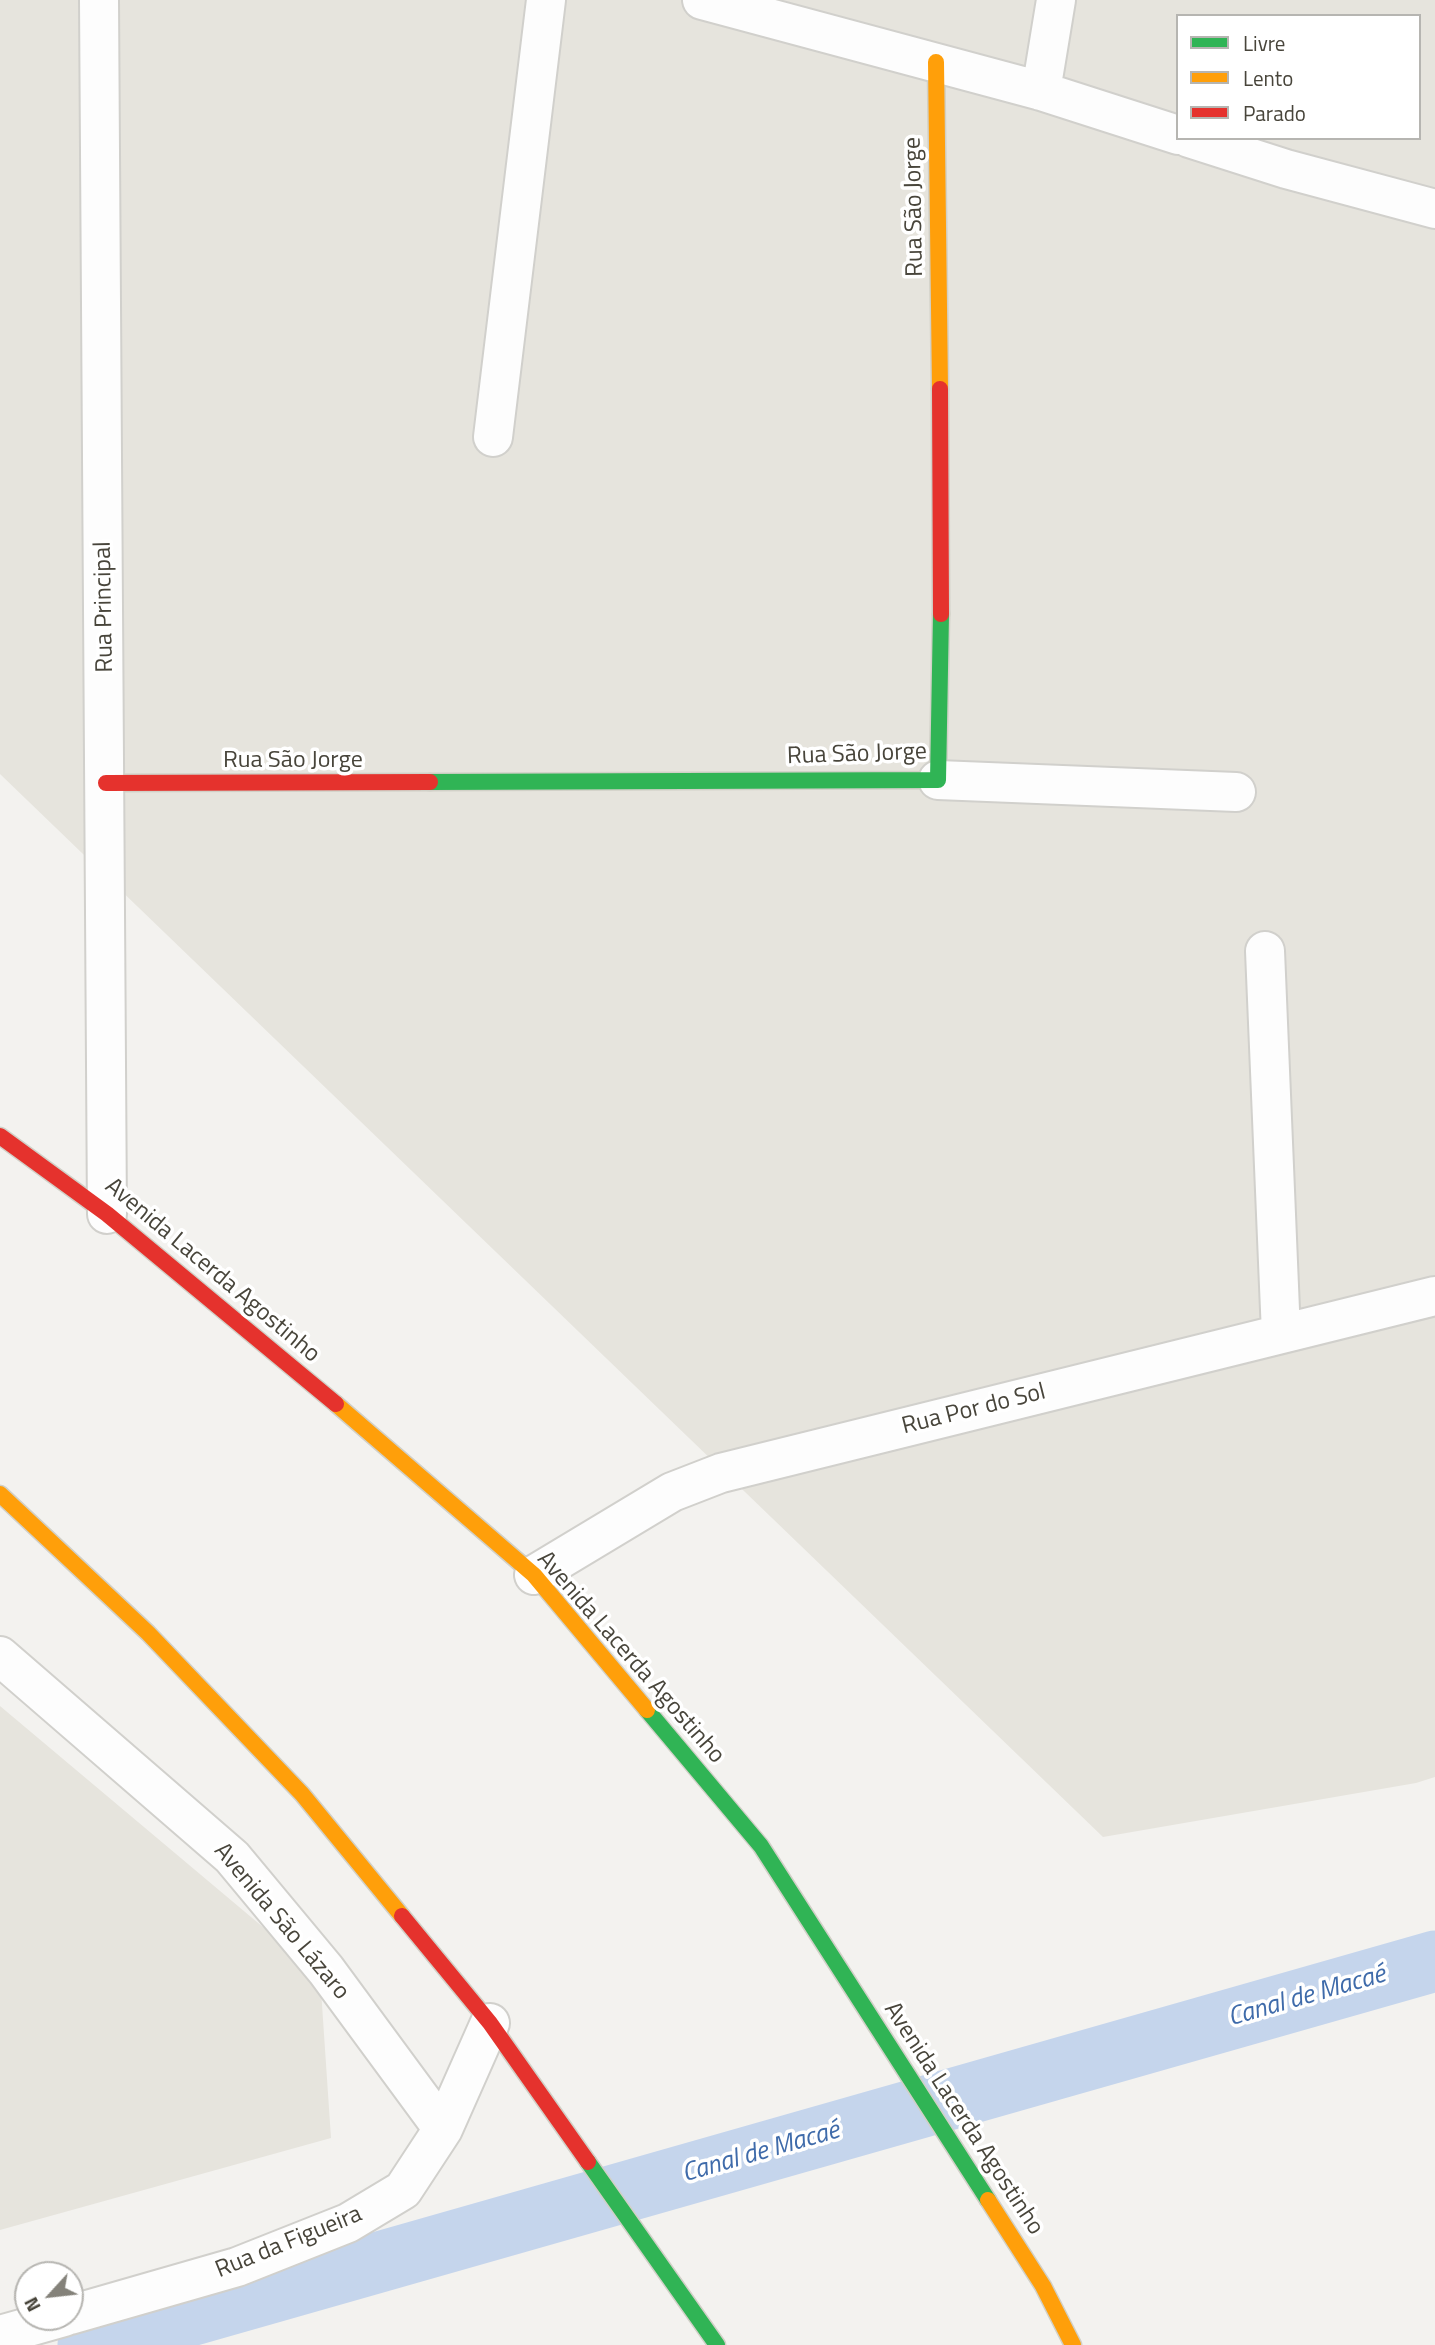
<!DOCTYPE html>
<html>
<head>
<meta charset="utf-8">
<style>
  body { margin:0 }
  #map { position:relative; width:1435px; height:2345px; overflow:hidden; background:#f3f2ef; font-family:"Titillium Web",sans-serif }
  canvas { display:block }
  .legend { position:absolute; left:1176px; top:14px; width:245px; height:126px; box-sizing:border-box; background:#fff; border:2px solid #b6b5b1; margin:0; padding:9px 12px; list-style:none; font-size:21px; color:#48453b }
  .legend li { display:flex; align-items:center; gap:14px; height:35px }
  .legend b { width:35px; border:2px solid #b6b5b1 }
  .north { position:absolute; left:14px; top:2261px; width:70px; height:70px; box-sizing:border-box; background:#fff; border:2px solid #b6b5b1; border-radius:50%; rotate:243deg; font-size:19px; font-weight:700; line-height:28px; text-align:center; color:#48453b }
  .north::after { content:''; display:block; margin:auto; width:24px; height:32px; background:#84827a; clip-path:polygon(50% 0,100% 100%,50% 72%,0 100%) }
</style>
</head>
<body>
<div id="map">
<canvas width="1435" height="2345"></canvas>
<ul class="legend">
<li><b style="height:9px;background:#30b455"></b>Livre</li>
<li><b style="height:9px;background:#ff9f0a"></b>Lento</li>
<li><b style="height:9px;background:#e5322d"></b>Parado</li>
</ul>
<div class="north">N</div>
</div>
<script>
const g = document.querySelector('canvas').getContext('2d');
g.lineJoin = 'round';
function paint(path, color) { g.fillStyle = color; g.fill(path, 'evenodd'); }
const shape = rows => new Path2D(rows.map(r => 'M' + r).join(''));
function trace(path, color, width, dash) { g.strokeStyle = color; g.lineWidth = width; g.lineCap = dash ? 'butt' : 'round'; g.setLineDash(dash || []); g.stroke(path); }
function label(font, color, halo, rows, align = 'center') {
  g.font = font + ' "Titillium Web",sans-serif'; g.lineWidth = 7; g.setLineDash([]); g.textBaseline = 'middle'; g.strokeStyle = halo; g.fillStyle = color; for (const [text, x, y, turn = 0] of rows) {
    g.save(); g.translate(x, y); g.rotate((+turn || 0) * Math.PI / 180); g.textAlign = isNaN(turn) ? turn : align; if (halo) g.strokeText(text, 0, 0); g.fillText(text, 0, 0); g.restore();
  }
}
const residential = shape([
  [0,0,1435,0,1435,1777,1416,1783,1103,1837,0,774],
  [1178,16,1419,16,1419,138,1178,138],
  [0,1706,320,1975,331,2138,0,2230]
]);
const canal = shape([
  [88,2345,1435,1961]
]);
const street = shape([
  [99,0,107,1214],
  [702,0,1041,91,1178,135],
  [1041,91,1056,0],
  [1189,138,1286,169,1435,209],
  [493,437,546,0],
  [938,780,1236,792],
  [1265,951,1281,1334],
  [534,1575,672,1492,721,1473,1435,1296],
  [0,1656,232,1857,326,1970,443,2129],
  [70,2315,237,2267,348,2223,403,2190,443,2129,490,2023],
  [0,2335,64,2317]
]);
const fast = shape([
  [430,782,938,780,941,614],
  [647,1710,761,1846,988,2200],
  [588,2162,717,2345]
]);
const slow = shape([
  [936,62,940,389],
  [336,1404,534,1575,647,1710],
  [0,1494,148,1633,302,1794,402,1916],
  [988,2200,1043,2286,1073,2345]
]);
const jam = shape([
  [940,389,941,614],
  [106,783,430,782],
  [0,1136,107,1214,336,1404],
  [402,1916,490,2023,588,2162]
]);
const streetNames = [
  ["Rua São Jorge",915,207,-91],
  ["Rua Principal",105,607,-91],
  ["Rua São Jorge",857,755,-2],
  ["Rua São Jorge",293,761],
  ["Avenida Lacerda Agostinho",212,1271,40],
  ["Rua Por do Sol",974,1410,-14],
  ["Avenida Lacerda Agostinho",630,1658,49],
  ["Avenida São Lázaro",281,1922,50],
  ["Avenida Lacerda Agostinho",963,2119,57],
  ["Rua da Figueira",289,2243,-22]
];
const waterNames = [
  ["Canal de Macaé",1307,1997,-16],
  ["Canal de Macaé",761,2153,-16]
];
paint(residential, '#e6e4dd');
trace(canal, '#c5d5ec', 61);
trace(street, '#d1d0cc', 42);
trace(fast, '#d1d0c7', 19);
trace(slow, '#d1d0c7', 19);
trace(jam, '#d1d0c7', 19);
trace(street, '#fdfdfd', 38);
trace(fast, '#30b455', 16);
trace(slow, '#ff9f0a', 16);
trace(jam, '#e5322d', 16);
label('24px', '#48453b', '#fff', streetNames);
label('italic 26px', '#3f6baa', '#fff', waterNames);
</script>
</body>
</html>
